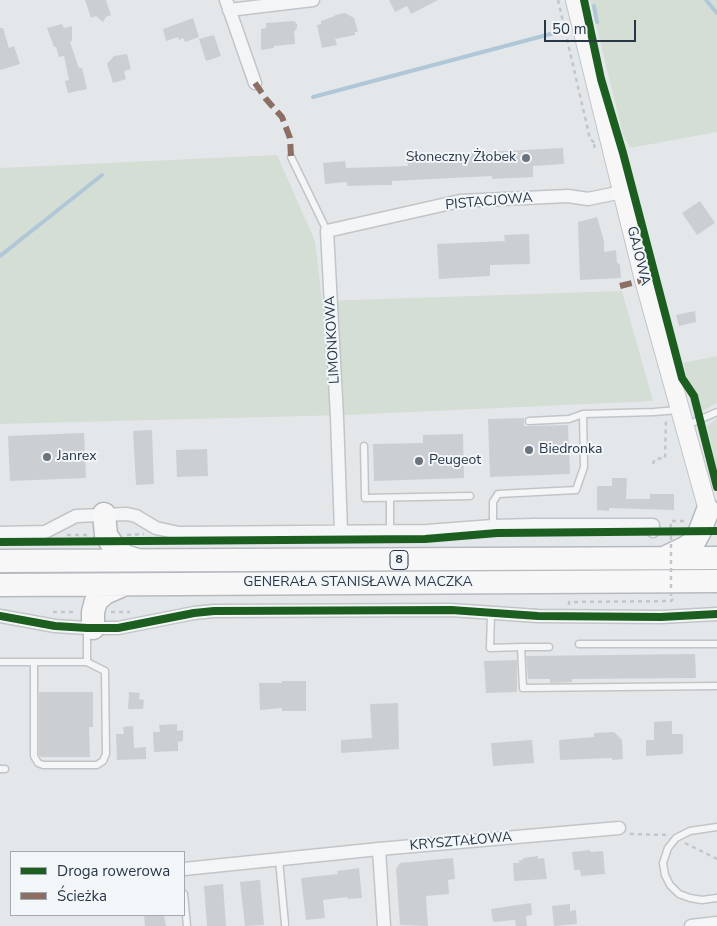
<!DOCTYPE html>
<html>
<head>
<meta charset="utf-8">
<style>
  body { margin:0 }
  #map { position:relative; width:717px; height:926px; overflow:hidden; background:#e4e7ea; font-family:"Nunito Sans",sans-serif }
  canvas { display:block }
  .legend { position:absolute; left:10px; top:851px; width:175px; height:65px; box-sizing:border-box; background:#f2f6f9; border:1px solid #a1a9b1; margin:0; padding:6px 9px; list-style:none; font-size:15px; color:#283646 }
  .legend li { display:flex; align-items:center; gap:10px; height:25px }
  .legend b { width:25px; border:1px solid #a1a9b1 }
  .scale { position:absolute; left:544px; top:20px; width:92px; height:22px; box-sizing:border-box; border:2px solid #283646; border-top:0; padding-left:6px; font-size:15px; line-height:18px; white-space:nowrap; color:#283646; -webkit-text-stroke:4px #f2f6f9; paint-order:stroke }
</style>
</head>
<body>
<div id="map">
<canvas width="717" height="926"></canvas>
<ul class="legend">
<li><b style="height:6px;background:#1b5e20"></b>Droga rowerowa</li>
<li><b style="height:6px;background:#8d6e63"></b>Ścieżka</li>
</ul>
<div class="scale">50 m</div>
</div>
<script>
const g = document.querySelector('canvas').getContext('2d');
g.lineJoin = 'round';
function paint(path, color) { g.fillStyle = color; g.fill(path, 'evenodd'); }
const shape = rows => new Path2D(rows.map(r => 'M' + r).join(''));
function trace(path, color, width, dash) { g.strokeStyle = color; g.lineWidth = width; g.lineCap = dash ? 'butt' : 'round'; g.setLineDash(dash || []); g.stroke(path); }
function label(font, color, halo, rows, align = 'center') {
  g.font = font + ' "Nunito Sans",sans-serif'; g.lineWidth = 4; g.setLineDash([]); g.textBaseline = 'middle'; g.strokeStyle = halo; g.fillStyle = color; for (const [text, x, y, turn = 0] of rows) {
    g.save(); g.translate(x, y); g.rotate((+turn || 0) * Math.PI / 180); g.textAlign = isNaN(turn) ? turn : align; if (halo) g.strokeText(text, 0, 0); g.fillText(text, 0, 0); g.restore();
  }
}
const green = shape([
  [590,0,717,0,717,132,630,148,623,135],
  [277,155,315,241,322,301,622,291,653,401,345,415,0,424,0,166,1,168],
  [717,356,717,403,702,411,699,398,687,377,683,363],
  [717,418,717,469,707,426]
]);
const stream = shape([
  [706,0,717,13],
  [594,6,597,22],
  [313,97,558,32],
  [0,256,102,175]
]);
const building = shape([
  [85,0,106,0,111,15,106,17,103,22,96,16,91,18],
  [389,0,438,0,411,14,407,6,395,12],
  [345,13,354,18,358,32,355,32,355,35,335,39,337,45,322,48,317,25,321,24,321,21,335,16,335,15],
  [193,18,199,37,185,42,183,38,179,40,178,37,166,41,163,29],
  [294,21,297,24,297,28,294,32,295,44,274,46,274,48,261,50,261,29,266,28,266,23],
  [62,24,64,28,72,26,72,41,70,42,79,68,82,68,87,89,68,93,65,81,69,80,64,56,59,57,56,47,54,47,47,28],
  [0,28,3,28,9,48,14,46,20,64,0,70],
  [214,35,221,56,206,61,199,39],
  [127,54,131,69,124,71,126,79,113,83,107,64,114,56],
  [563,148,564,164,533,166,533,177,492,179,492,176,392,181,392,185,384,185,347,186,347,182,325,184,323,163,345,161,346,168,408,166,407,156],
  [700,201,715,223,697,235,682,213],
  [597,217,604,241,604,252,616,250,617,263,620,264,621,278,580,280,578,222],
  [529,234,530,264,490,265,490,276,439,279,437,244,505,241,504,235],
  [695,311,696,322,679,326,676,315],
  [524,418,524,426,568,425,570,474,490,477,488,419],
  [152,430,154,484,136,485,133,431],
  [84,433,86,478,10,481,8,436],
  [463,434,464,478,374,481,373,444,423,443,423,435],
  [207,449,208,476,177,477,176,450],
  [612,478,627,478,626,499,650,499,650,494,674,494,674,510,609,508,609,511,597,510,597,486,612,486],
  [695,654,696,678,572,679,572,682,550,683,550,679,528,679,526,656],
  [517,660,517,692,486,693,484,661],
  [282,681,306,681,306,711,282,711,282,708,260,710,259,683,282,683],
  [39,692,93,692,93,727,89,727,90,757,41,757,39,755],
  [129,692,140,693,139,699,144,700,143,709,128,709],
  [398,703,399,749,341,753,341,740,372,738,370,704],
  [672,721,672,734,683,734,683,754,646,756,646,740,654,740,654,722],
  [177,724,177,731,183,730,183,741,178,742,178,751,154,752,153,732,160,732,159,725],
  [133,726,134,748,146,747,146,759,117,760,116,734,124,734,123,727],
  [614,732,622,740,623,759,612,760,612,758,560,760,559,740,594,737,594,733],
  [532,740,534,763,493,766,491,743],
  [590,850,590,852,603,851,605,874,581,876,580,870,574,870,572,852],
  [538,856,538,859,544,858,547,879,514,881,513,863,519,863,519,860,523,860,523,858],
  [453,858,455,879,448,880,449,894,426,896,428,926,400,925,396,869,400,863],
  [359,868,362,898,348,899,347,897,323,900,325,918,306,920,301,878,338,874,337,871],
  [260,880,264,925,245,926,240,882],
  [223,884,226,926,207,926,204,886],
  [531,903,532,915,526,916,527,926,516,926,515,920,493,922,491,909],
  [570,904,570,911,576,910,577,924,554,926,552,906],
  [144,915,164,915,166,926,145,926]
]);
const path = shape([
  [558,0,590,139,595,143],
  [594,144,595,150],
  [653,464,655,459,665,458,666,419],
  [67,535,89,535],
  [127,535,144,534],
  [670,536,671,521,686,521],
  [569,605,569,602,671,601,673,599],
  [53,612,75,612],
  [111,612,130,612],
  [630,834,667,835],
  [685,843,717,859]
]);
const lane = shape([
  [291,157,327,231],
  [529,421,569,419,583,414],
  [685,426,717,412],
  [364,446,365,498,470,496],
  [390,498,390,531],
  [493,526,493,502,498,494,576,490,584,467,583,414,654,412,678,410],
  [491,612,490,648,521,647,523,688,717,686],
  [579,644,717,644],
  [521,647,549,647],
  [0,662,87,662,87,629],
  [34,662,34,756,38,763,43,765,97,765,103,761,106,754,105,671,87,662],
  [0,769,5,769],
  [717,827,690,831,676,838,668,848,663,863,665,875,670,885,679,894,690,898,702,900,717,898],
  [279,860,285,924],
  [184,894,187,926]
]);
const street = shape([
  [226,0,255,83],
  [229,10,313,0],
  [341,531,337,417,327,231,460,201,568,196,588,199,622,192],
  [0,533,45,532,76,516,127,514,136,516,156,528,179,533,427,531,493,526,534,525,653,525,653,531],
  [0,616,55,626,87,628,118,628,194,613,214,611,451,610,538,616,661,617,717,614],
  [184,869,379,849],
  [384,926,379,849,619,828],
  [691,926,717,923]
]);
const secondary = shape([
  [575,0,644,280,708,510]
]);
const highway = shape([
  [104,514,106,535,116,550,125,556,137,560],
  [666,557,685,548,694,542,700,531,708,510],
  [0,561,717,558],
  [0,585,717,581],
  [93,628,93,612,96,601,105,593,123,585]
]);
const pathBridge = shape([
  [671,536,671,599]
]);
const quiet = shape([
  [255,83,266,99,282,117,290,138,291,157],
  [620,286,644,280]
]);
const cycleway = shape([
  [584,0,601,79,623,153,682,378,694,396,717,487],
  [0,542,425,539,497,533,717,531],
  [0,616,55,626,87,628,118,628,194,613,214,611,451,610,538,616,661,617,717,614]
]);
const markers = [
  [526,158,5,"#6a747f"],
  [529,450,5,"#6a747f"],
  [47,457,5,"#6a747f"],
  [419,461,5,"#6a747f"]
];
const shields = [
  [399,560,18]
];
const shieldNames = [
  ["8",399,560]
];
const poiNames = [
  ["Słoneczny Żłobek",516,158,"right"],
  ["Biedronka",539,450],
  ["Janrex",57,457],
  ["Peugeot",429,461]
];
const streetNames = [
  ["PISTACJOWA",489,202,-5],
  ["GAJOWA",638,256,76],
  ["LIMONKOWA",333,340,-93],
  ["GENERAŁA STANISŁAWA MACZKA",358,583],
  ["KRYSZTAŁOWA",461,842,-5]
];
paint(green, '#d5ded4');
trace(stream, '#b0c7d8', 4);
paint(building, '#cccfd2');
trace(lane, '#c2c5c8', 9);
trace(street, '#c2c5c8', 15);
trace(secondary, '#c2c5c8', 20);
trace(highway, '#b6babf', 25);
trace(path, '#c2c6ca', 2.5, [4, 4]);
trace(lane, '#f4f5f6', 6);
trace(street, '#f4f5f6', 12);
trace(secondary, '#f7f7f8', 18);
trace(highway, '#f7f7f8', 22);
trace(pathBridge, '#c2c6ca', 2.5, [4, 4]);
trace(quiet, '#8d6e63', 6, [12, 6]);
trace(cycleway, '#1b5e20', 8);
for (const [x, y, r, color] of markers) { const dot = new Path2D(); dot.arc(x, y, r, 0, 2 * Math.PI); g.fillStyle = color; g.fill(dot); trace(dot, '#f2f6f9', 2); }
for (const [x, y, w] of shields) { const box = new Path2D(); box.roundRect(x - w / 2, y - 9.5, w, 19, 4); g.fillStyle = '#f2f6f9'; g.fill(box); trace(box, '#283646', 1); }
label('bold 12px', '#283646', null, shieldNames);
label('14px', '#283646', '#f2f6f9', poiNames, 'left');
label('14px', '#283646', '#f2f6f9', streetNames);
</script>
</body>
</html>
